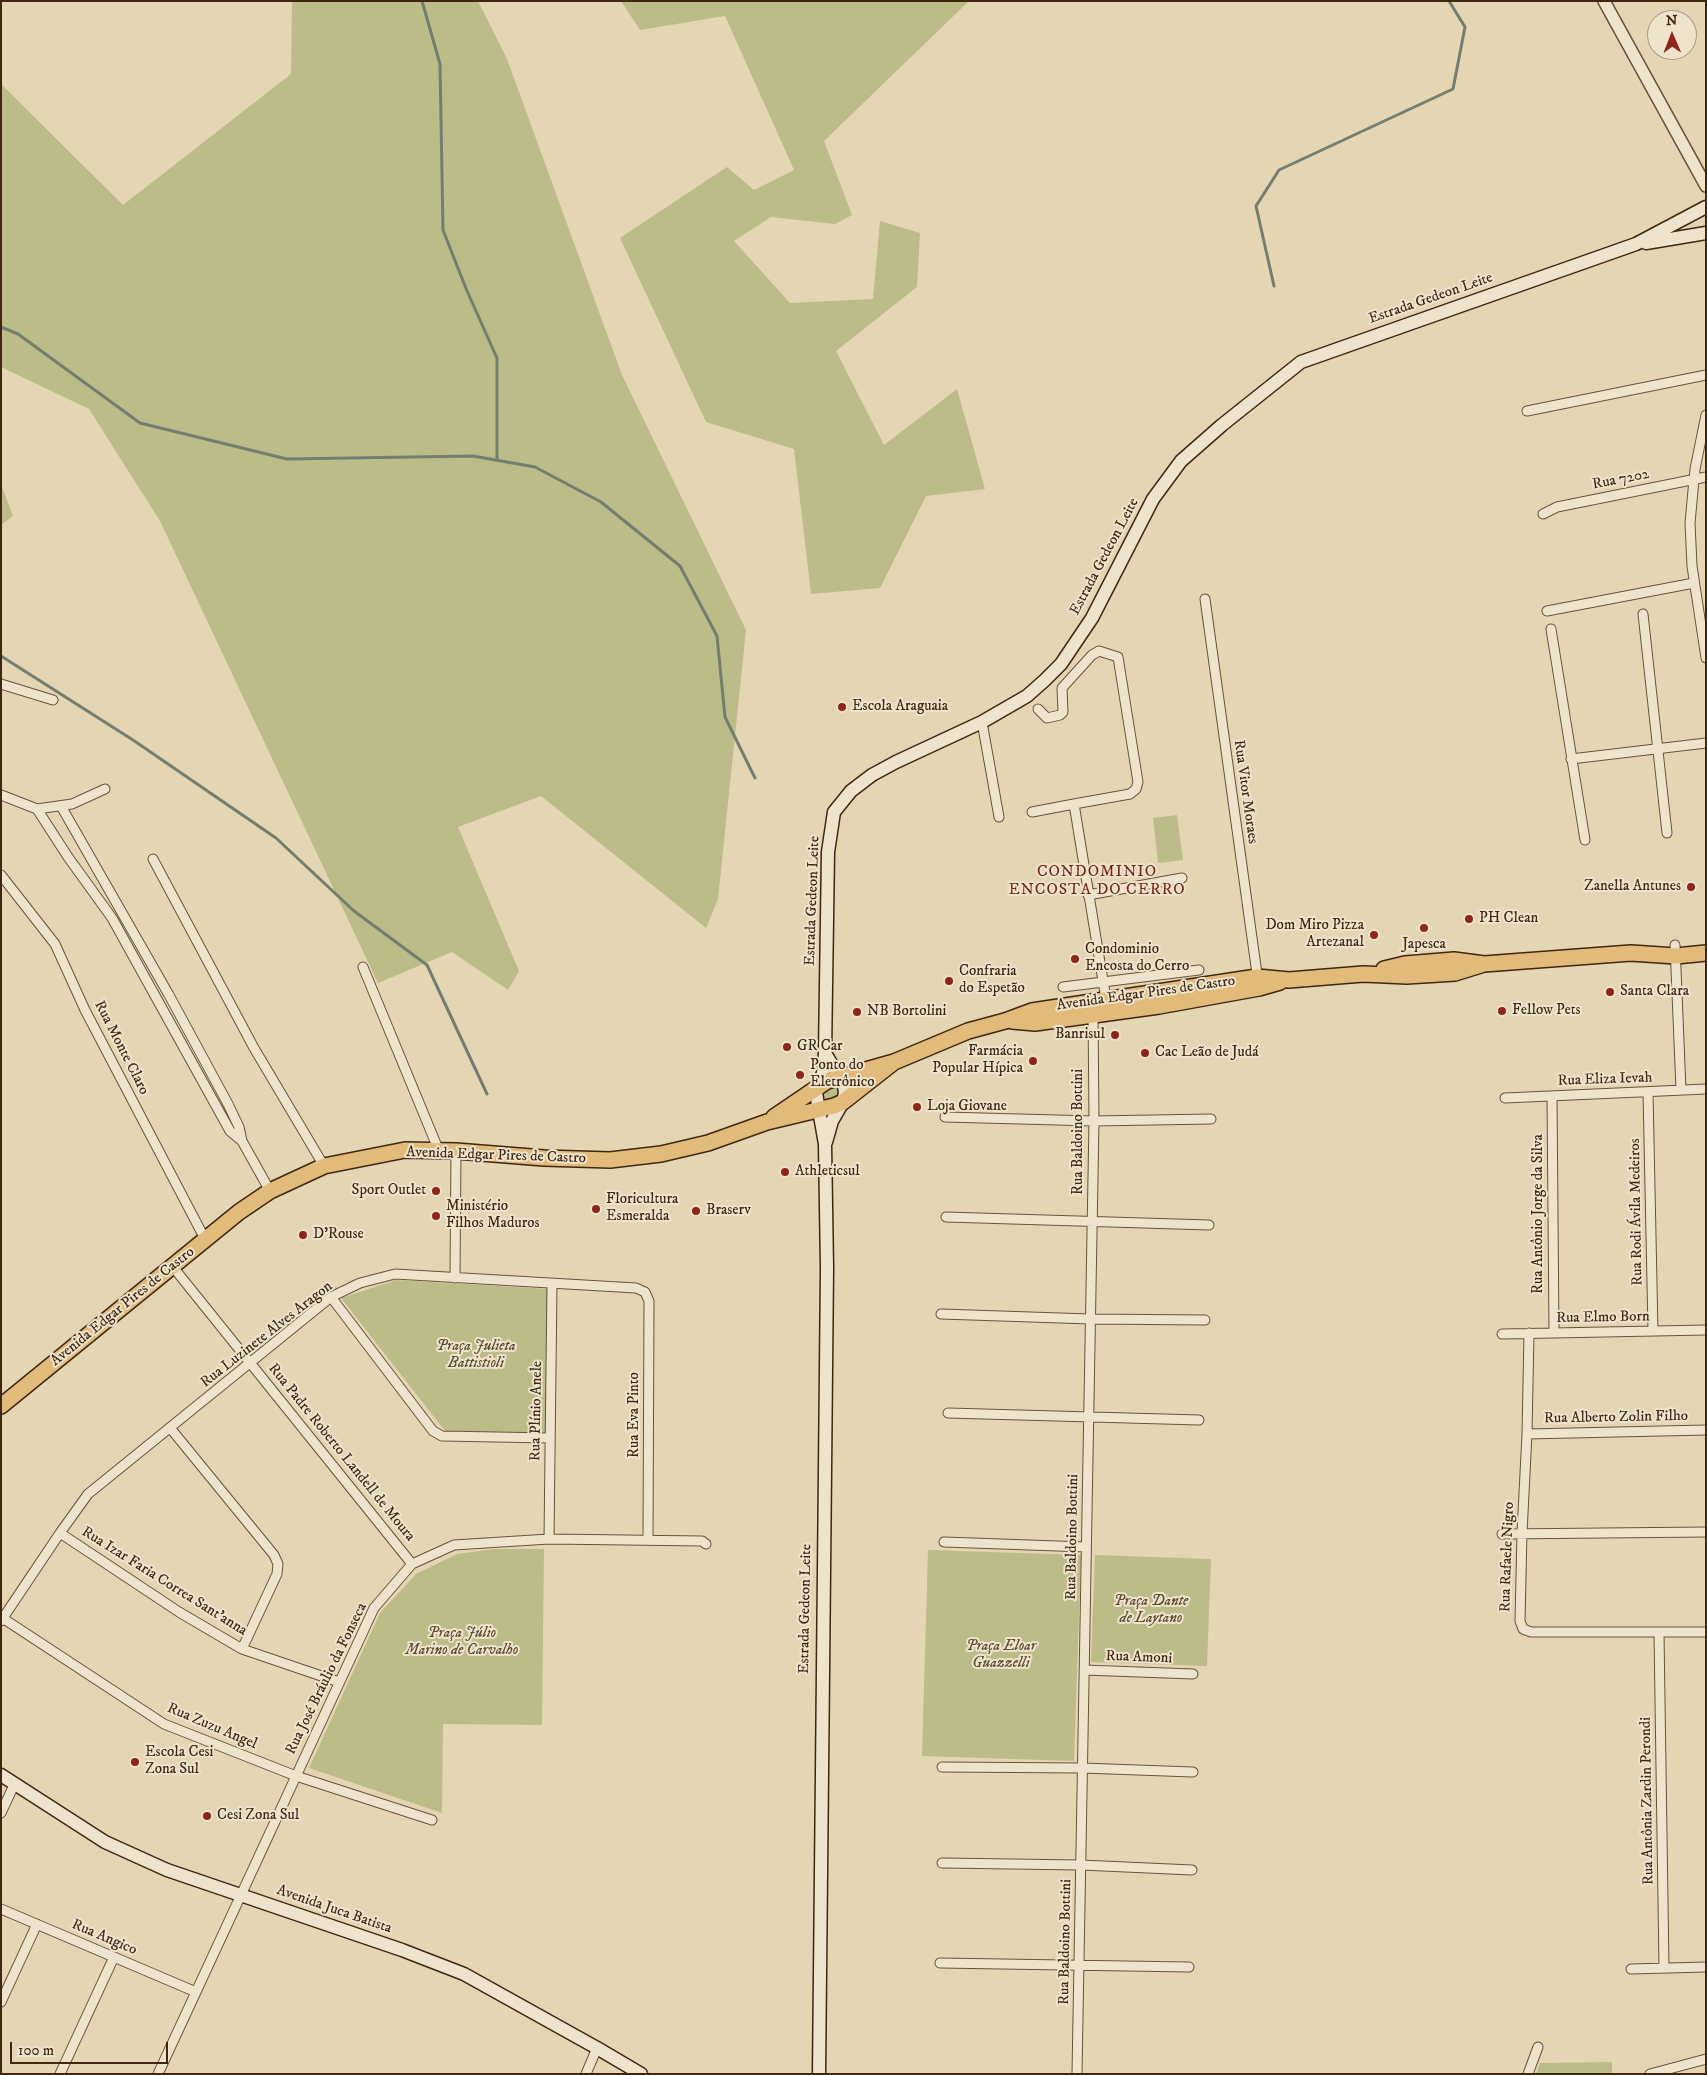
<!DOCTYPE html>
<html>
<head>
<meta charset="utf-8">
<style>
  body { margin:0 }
  #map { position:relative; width:1707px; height:2075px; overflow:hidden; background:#e5d6b3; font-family:"IM FELL DW Pica",serif }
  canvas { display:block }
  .frame { position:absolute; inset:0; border:2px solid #3e2611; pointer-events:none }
  .north { position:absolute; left:1647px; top:10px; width:50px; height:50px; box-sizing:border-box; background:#eee4ce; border:1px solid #a89882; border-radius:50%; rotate:359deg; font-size:14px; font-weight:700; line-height:20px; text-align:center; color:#3e2611 }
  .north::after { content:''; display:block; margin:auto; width:18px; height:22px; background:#8f2418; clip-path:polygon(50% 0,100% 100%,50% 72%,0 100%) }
  .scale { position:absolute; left:10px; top:2042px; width:158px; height:22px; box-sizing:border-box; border:2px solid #3e2611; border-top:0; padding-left:6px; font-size:15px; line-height:18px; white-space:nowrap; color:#3e2611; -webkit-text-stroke:4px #eee4ce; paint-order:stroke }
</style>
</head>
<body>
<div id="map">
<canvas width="1707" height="2075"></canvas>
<div class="frame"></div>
<div class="north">N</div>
<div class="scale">100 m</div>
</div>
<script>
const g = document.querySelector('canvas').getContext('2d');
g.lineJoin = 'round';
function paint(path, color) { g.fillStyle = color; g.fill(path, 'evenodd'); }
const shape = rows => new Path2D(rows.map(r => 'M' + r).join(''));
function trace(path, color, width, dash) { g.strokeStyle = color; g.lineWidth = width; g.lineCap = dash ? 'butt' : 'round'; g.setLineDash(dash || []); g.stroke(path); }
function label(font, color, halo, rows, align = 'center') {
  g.font = font + ' "IM FELL DW Pica",serif'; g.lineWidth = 4; g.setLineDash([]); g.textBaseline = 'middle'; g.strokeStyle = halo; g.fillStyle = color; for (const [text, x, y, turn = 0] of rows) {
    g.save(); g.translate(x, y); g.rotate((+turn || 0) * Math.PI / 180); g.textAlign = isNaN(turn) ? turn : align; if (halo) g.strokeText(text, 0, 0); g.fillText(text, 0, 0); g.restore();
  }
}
const green = shape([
  [292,1,478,1,507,59,622,375,746,630,718,899,706,928,541,796,458,827,519,971,508,990,452,952,378,983,160,521,89,409,1,367,1,84,123,205,291,74],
  [621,1,969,1,824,141,852,215,835,224,771,217,734,241,790,303,873,299,880,221,920,233,917,287,836,351,884,445,957,389,985,489,926,496,880,588,811,594,794,449,706,422,620,238,727,167,754,190,794,170,725,16,640,30],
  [1,484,13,516,1,525],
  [1177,815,1183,860,1158,863,1153,818],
  [835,1084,840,1088,841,1096,826,1101,822,1093],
  [396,1280,548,1289,545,1433,445,1431,341,1298],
  [494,1549,544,1549,542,1725,443,1724,442,1813,309,1768,380,1613,416,1574,457,1554],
  [928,1550,1081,1555,1074,1761,922,1756],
  [1095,1555,1211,1559,1207,1666,1091,1662],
  [1612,2062,1612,2074,1536,2074,1540,2063]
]);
const stream = shape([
  [422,1,440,64,443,230,467,291,497,358,497,460],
  [1274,286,1256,206,1279,170,1453,89,1465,27,1449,1],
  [1,327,18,334,140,423,287,459,473,456,535,467,601,502,680,566,717,636,725,717,755,778],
  [1,656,133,740,276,838,354,911,427,965,487,1094]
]);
const minor = shape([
  [1527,411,1706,375],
  [1706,415,1695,469,1690,523,1692,566,1706,658],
  [1543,514,1557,507,1706,477],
  [1205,599,1258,981],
  [1547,611,1694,583],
  [1643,614,1667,833],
  [1551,629,1585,840],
  [1,684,53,700],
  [1038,709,1047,718,1060,715,1063,712,1062,688,1092,655,1099,651,1118,657,1138,782,1136,789,1130,794,1074,804,1106,999],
  [982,722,999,817],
  [1571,759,1706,743],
  [1,795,37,809,72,804,105,789],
  [61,806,169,995,228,1104,239,1127,242,1141,270,1191],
  [37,809,68,857,112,918,230,1131,242,1141],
  [1032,812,1074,804],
  [153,859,254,1048,324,1166],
  [1,875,55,944,85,1010,206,1241],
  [1088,895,1182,878],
  [1675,945,1681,1090],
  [363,967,439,1151],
  [1063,987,1199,970],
  [1648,1092,1653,1331],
  [1552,1096,1554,1333],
  [1505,1098,1706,1089],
  [945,1117,1094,1121,1211,1119],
  [946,1217,1209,1225],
  [173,1267,412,1564],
  [455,1278,456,1151],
  [331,1297,433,1431,442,1436,550,1438],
  [941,1314,1090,1319,1205,1320],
  [1529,1333,1527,1434,1522,1533,1520,1621,1523,1629,1531,1632,1706,1632],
  [1502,1334,1706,1330],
  [948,1413,1199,1420],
  [171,1429,274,1555,278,1564,277,1574,242,1649],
  [1527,1434,1706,1430],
  [60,1533,179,1612,242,1649,339,1682],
  [1502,1534,1706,1532],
  [549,1539,552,1284],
  [944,1542,1086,1547],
  [1,1617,164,1724,296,1776,432,1820],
  [1,1621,60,1533,88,1494,331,1297,360,1283,395,1274,636,1288,645,1292,649,1301,648,1539],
  [1659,1633,1664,1968],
  [1084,1670,1193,1674],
  [942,1767,1082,1768,1193,1772],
  [1,1813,14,1785],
  [942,1863,1081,1865,1192,1870],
  [1,1909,196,1992],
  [940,1963,1189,1967],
  [1631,1969,1706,1967],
  [1,2002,37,1924],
  [60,2074,114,1957],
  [158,2074,374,1608,412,1564,454,1545,549,1539,702,1541,706,1544],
  [586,2074,597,2048],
  [1077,2074,1094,1121,1093,1012],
  [1528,2074,1538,2047],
  [1650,2074,1706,2059]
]);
const tertiary = shape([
  [1604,1,1706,186]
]);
const secondary = shape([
  [1646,243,1706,233],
  [825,1053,844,1085,845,1093,843,1102,832,1121,826,1142],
  [1,1775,105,1842,167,1870,402,1950,464,1974,597,2048,641,2074],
  [819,2074,827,1268,825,1144,816,1093,823,1073,825,1053,828,852,834,812,851,791,872,775,896,762,982,722,1027,696,1045,680,1061,664,1092,618,1153,499,1181,461,1222,425,1301,362,1636,244,1706,207]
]);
const primary = shape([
  [1384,969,1405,964,1454,960,1484,964,1631,953,1676,956,1706,953],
  [1012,1021,1035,1023,1159,1006,1259,988,1280,982],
  [774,1117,827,1081,894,1062,968,1031,1005,1021,1032,1011,1257,977,1289,980,1363,974,1407,976,1455,973,1484,964],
  [1,1406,239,1212,270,1191,324,1166,405,1150,456,1151,544,1158,610,1160,661,1154,708,1143,767,1122,834,1106,843,1102,894,1062]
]);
const markers = [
  [842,707,5,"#8f2418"],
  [1691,887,5,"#8f2418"],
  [1469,919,5,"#8f2418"],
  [1424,928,5,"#8f2418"],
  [1374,935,5,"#8f2418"],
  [1075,959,5,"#8f2418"],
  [949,981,5,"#8f2418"],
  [1610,992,5,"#8f2418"],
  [1502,1011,5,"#8f2418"],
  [857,1012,5,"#8f2418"],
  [1115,1035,5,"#8f2418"],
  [787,1047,5,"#8f2418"],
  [1145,1053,5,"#8f2418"],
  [1033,1061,5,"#8f2418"],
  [800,1075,5,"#8f2418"],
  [917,1107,5,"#8f2418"],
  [785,1172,5,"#8f2418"],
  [436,1191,5,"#8f2418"],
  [596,1209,5,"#8f2418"],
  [696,1211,5,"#8f2418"],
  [436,1216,5,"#8f2418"],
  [303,1235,5,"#8f2418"],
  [135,1762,5,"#8f2418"],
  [207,1816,5,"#8f2418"]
];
const streetNames = [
  ["Estrada Gedeon Leite",1431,299,-19],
  ["Rua 7202",1621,480,-11],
  ["Estrada Gedeon Leite",1105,557,-62],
  ["Rua Vitor Moraes",1245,792,82],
  ["Estrada Gedeon Leite",813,901,-88],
  ["Avenida Edgar Pires de Castro",1146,994,-8],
  ["Rua Monte Claro",121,1048,63],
  ["Rua Eliza Ievah",1605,1080,-2],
  ["Rua Baldoino Bottini",1079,1132,-90],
  ["Avenida Edgar Pires de Castro",496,1156,2],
  ["Rua Rodi Ávila Medeiros",1637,1212,-91],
  ["Rua Antônio Jorge da Silva",1539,1214,-90],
  ["Avenida Edgar Pires de Castro",123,1307,-39],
  ["Rua Elmo Born",1603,1318,-1],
  ["Rua Luzinete Alves Aragon",267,1335,-38],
  ["Rua Plínio Anele",537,1411,-89],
  ["Rua Eva Pinto",635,1415,-90],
  ["Rua Alberto Zolin Filho",1616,1418,-1],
  ["Rua Padre Roberto Landell de Moura",341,1453,51],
  ["Rua Baldoino Bottini",1073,1537,-89],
  ["Rua Rafaele Nigro",1508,1557,-88],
  ["Rua Izar Faria Correa Sant'anna",164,1582,32],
  ["Estrada Gedeon Leite",806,1609,-89],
  ["Rua Amoni",1139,1658,2],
  ["Rua José Bráulio da Fonseca",327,1679,-64],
  ["Rua Zuzu Angel",212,1727,23],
  ["Rua Antônia Zardin Perondi",1648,1801,-91],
  ["Avenida Juca Batista",334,1910,19],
  ["Rua Angico",104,1938,23],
  ["Rua Baldoino Bottini",1066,1942,-89]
];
const poiNames = [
  ["Escola Araguaia",852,707],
  ["Zanella Antunes",1681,887,"right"],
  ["PH Clean",1479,919],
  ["Dom Miro Pizza",1364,926,"right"],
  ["Artezanal",1364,943,"right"],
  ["Japesca",1424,945,"center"],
  ["Condominio",1085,950],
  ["Encosta do Cerro",1085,967],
  ["Confraria",959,972],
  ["do Espetão",959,989],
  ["Santa Clara",1620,992],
  ["Fellow Pets",1512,1011],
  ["NB Bortolini",867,1012],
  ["Banrisul",1105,1035,"right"],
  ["GR Car",797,1047],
  ["Farmácia",1023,1052,"right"],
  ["Popular Hípica",1023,1069,"right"],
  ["Cac Leão de Judá",1155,1053],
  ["Ponto do",810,1066],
  ["Eletrônico",810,1083],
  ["Loja Giovane",927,1107],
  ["Athleticsul",795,1172],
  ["Sport Outlet",426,1191,"right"],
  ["Floricultura",606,1200],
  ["Esmeralda",606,1217],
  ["Ministério",446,1207],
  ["Filhos Maduros",446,1224],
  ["Braserv",706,1211],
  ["D'Rouse",313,1235],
  ["Escola Cesi",145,1753],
  ["Zona Sul",145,1770],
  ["Cesi Zona Sul",217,1816]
];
const parkNames = [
  ["Praça Julieta",476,1347],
  ["Battistioli",476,1364],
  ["Praça Dante",1151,1602],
  ["de Laytano",1151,1619],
  ["Praça Júlio",462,1634],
  ["Marino de Carvalho",462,1651],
  ["Praça Eloar",1001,1647],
  ["Guazzelli",1001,1664]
];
const neighbourhoodNames = [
  ["CONDOMINIO",1097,873],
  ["ENCOSTA DO CERRO",1097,891]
];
paint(green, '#bbbc88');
trace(stream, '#737e70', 3);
trace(minor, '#68523a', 11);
trace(tertiary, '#68523a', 14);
trace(secondary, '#3e2611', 15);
trace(primary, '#3e2611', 18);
trace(minor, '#eee4ce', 9);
trace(tertiary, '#eee4ce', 11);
trace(secondary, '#eee4ce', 12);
trace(primary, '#e2bb7a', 15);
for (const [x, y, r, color] of markers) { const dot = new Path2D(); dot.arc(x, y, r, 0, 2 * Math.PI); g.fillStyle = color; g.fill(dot); trace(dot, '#eee4ce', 2); }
label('15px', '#3e2611', '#eee4ce', streetNames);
label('15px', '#3e2611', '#eee4ce', poiNames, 'left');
label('italic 15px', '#5d4c2f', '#eee4ce', parkNames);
g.letterSpacing = '1px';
label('16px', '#7a1f14', '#eee4ce', neighbourhoodNames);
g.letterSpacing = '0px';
</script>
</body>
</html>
